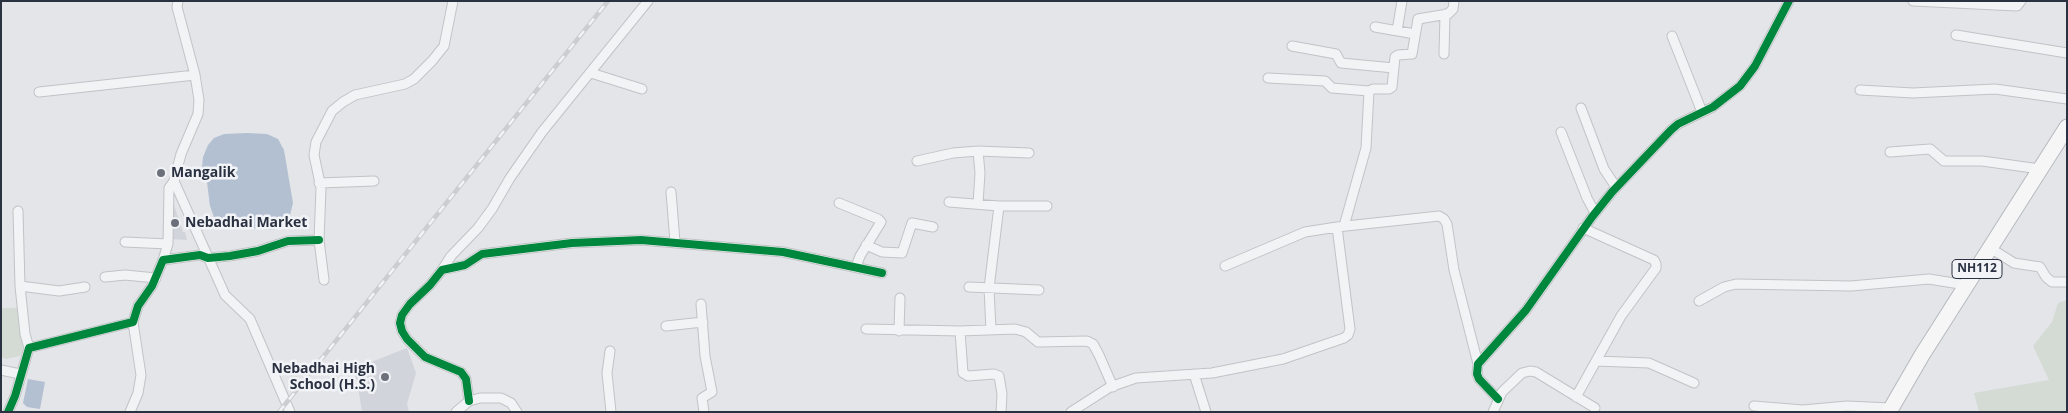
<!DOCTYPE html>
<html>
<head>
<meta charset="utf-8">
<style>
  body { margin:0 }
  #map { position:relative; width:2068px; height:413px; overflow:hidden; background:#e3e5e8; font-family:"Open Sans",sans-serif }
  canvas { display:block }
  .frame { position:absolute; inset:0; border:2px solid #2a3141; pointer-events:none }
</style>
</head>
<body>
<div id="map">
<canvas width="2068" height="413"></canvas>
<div class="frame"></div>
</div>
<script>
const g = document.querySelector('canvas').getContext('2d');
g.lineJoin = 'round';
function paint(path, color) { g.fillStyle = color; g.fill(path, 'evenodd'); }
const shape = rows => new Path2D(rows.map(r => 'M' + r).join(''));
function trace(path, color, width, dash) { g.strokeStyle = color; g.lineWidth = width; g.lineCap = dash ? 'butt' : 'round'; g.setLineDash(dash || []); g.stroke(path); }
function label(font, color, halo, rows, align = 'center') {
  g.font = font + ' "Open Sans",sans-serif'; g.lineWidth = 5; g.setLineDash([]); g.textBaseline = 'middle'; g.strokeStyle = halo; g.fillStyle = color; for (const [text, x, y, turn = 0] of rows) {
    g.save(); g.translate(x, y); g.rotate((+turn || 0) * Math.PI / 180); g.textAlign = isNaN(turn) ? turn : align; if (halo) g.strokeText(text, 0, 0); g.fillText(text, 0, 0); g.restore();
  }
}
const built = shape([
  [171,196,183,232,185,232,187,240,169,239],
  [407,348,416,373,407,404,409,412,362,412,357,381,352,367,364,362,366,364]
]);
const green = shape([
  [2067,300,2067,412,1979,412,1974,393,2049,380,2033,346,2052,322,2058,303],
  [1,308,19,308,23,350,20,356,6,359,1,357],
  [291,361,302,370,295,380,285,368]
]);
const water = shape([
  [247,133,267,134,278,139,284,150,293,203,290,215,284,224,274,230,239,227,221,223,214,217,210,206,207,182,203,177,202,168,203,157,208,145,214,138,224,134],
  [28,379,45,382,40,409,27,407,23,403]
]);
const street = shape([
  [1913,1,2017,6,2021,1],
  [1375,27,1415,34],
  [1397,31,1402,1],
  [1956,35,2067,53],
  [1672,36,1702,112],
  [1292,46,1336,54,1341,63,1394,68],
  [1444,54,1445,14],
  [591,73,642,89],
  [1268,78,1325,81,1332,88,1369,91],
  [1860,90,1913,93,1995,89,2067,99],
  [39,92,195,75],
  [1581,108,1604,169,1616,187],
  [1561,132,1587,198,1595,213],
  [978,151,980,173,978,204],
  [1890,152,1930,149,1944,161,1982,161,2040,169],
  [917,161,953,153,978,151,1029,153],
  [174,181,225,295,250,319,290,412],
  [319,183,374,181],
  [671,192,675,242],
  [949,202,999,206,1047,206],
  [839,203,878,219,881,222,860,256,856,267],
  [18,211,20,286,25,334,29,348],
  [1344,226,1366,148,1369,91,1373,89,1389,89,1392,87,1395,57,1398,55,1412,54,1418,19,1448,14,1453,9,1454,1],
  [125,242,168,244],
  [866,245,882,252,902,253,912,223,933,227],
  [1990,248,2014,263,2040,267,2046,277,2052,282,2067,282],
  [163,260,168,244,169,188,174,181,181,154,198,114,199,100,195,75,177,7,178,1],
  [1225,266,1305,232,1337,227,1439,216,1444,219,1447,224,1454,270,1478,364],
  [442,270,451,256,478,228,492,209,510,178,542,132,648,1],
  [105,277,125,275,156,278],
  [324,280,319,240,321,188,314,155,316,142,332,111,343,102,355,95,405,84,414,79,432,61,444,46,453,1],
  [20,286,59,291,85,287],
  [969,287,1039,290],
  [1699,301,1724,287,1736,284,1851,286,1929,279,1966,285],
  [701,304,705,356,712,392,702,398,704,412],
  [666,326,703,322],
  [866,329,960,331,1015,329,1026,332,1038,342,1087,341,1093,344,1099,355,1113,387],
  [991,330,989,288,999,206],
  [899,331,900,298],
  [960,331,963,373,968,376,994,374,999,376,1002,394,1001,412],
  [610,351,607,373,611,412],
  [1596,361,1649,363,1694,383],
  [1,370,20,374],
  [1194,374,1206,412],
  [1576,397,1621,316,1656,268,1656,264,1654,260,1583,228],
  [1498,399,1479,379,1477,374,1478,364,1526,310,1592,217,1612,192,1671,130,1678,124,1713,107,1740,86,1755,66,1789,1],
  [469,401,466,379,461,372,425,357,407,339,402,331,400,323,402,315,410,304,430,285,442,270,465,265,482,254,572,243,641,240,783,252,882,273],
  [1754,406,1803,410,1847,406,1891,408],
  [8,412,15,396,29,348,133,322,138,306,152,286,163,260,200,255,208,258,230,256,258,251,288,241,319,240],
  [130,412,138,393,141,375,133,322],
  [456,412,469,401,480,398,501,398,511,403,517,412],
  [1071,412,1110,387,1136,378,1212,373,1283,359,1344,338,1348,335,1350,329,1337,227],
  [1493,412,1502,392,1522,373,1530,371,1536,372,1595,408]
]);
const highway = shape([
  [1889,412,1922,355,2067,127]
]);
const rail = shape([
  [279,412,608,1]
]);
const cycleway = shape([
  [1498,399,1479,379,1477,374,1478,364,1526,310,1592,217,1612,192,1671,130,1678,124,1713,107,1740,86,1755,66,1789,1],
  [469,401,466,379,461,372,425,357,407,339,402,331,400,323,402,315,410,304,430,285,442,270,465,265,482,254,572,243,641,240,783,252,882,273],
  [8,412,15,396,29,348,133,322,138,306,152,286,163,260,200,255,208,258,230,256,258,251,288,241,319,240]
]);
const markers = [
  [161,173,5,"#6b707b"],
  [175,223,5,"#6b707b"],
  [385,377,5,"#6b707b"]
];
const shields = [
  [1977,269,50]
];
const shieldNames = [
  ["NH112",1977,269]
];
const poiNames = [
  ["Mangalik",171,173],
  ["Nebadhai Market",185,223],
  ["Nebadhai High",375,369,"right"],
  ["School (H.S.)",375,385,"right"]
];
paint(built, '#d2d4db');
paint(green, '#d3dbd4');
paint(water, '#b3c0d2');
trace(street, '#c1c3c6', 11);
trace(highway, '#b5b8bd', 17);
trace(street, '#f2f3f5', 9);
trace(highway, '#f6f6f7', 15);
trace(rail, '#cccdd0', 4.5);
trace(rail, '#f1f3f7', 2.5, [8]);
trace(cycleway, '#00873e', 8);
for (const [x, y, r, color] of markers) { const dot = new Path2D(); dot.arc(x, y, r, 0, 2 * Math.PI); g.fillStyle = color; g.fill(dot); trace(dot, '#f1f3f7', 2); }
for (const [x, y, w] of shields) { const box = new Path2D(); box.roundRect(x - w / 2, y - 9.5, w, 19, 4); g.fillStyle = '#f1f3f7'; g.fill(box); trace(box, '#2a3141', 1); }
label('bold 12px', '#2a3141', null, shieldNames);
label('bold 14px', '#2a3141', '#f1f3f7', poiNames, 'left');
</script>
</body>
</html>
